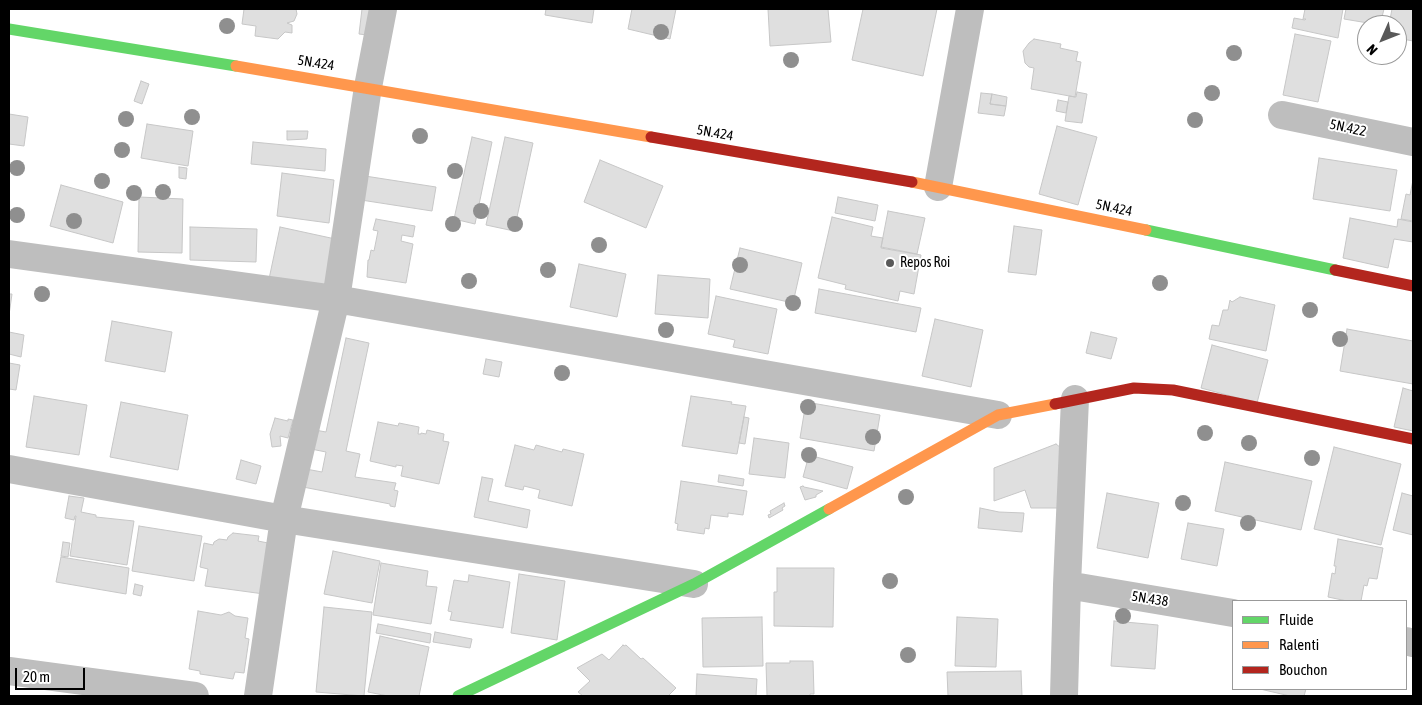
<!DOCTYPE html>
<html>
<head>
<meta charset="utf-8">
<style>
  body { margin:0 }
  #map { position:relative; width:1422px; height:705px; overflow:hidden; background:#fff; font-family:"Asap Condensed",sans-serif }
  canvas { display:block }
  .frame { position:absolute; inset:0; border:10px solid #000; pointer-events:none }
  .legend { position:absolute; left:1232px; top:600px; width:175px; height:90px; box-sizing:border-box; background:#fff; border:1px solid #999; margin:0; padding:6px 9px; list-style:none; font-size:15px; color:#000 }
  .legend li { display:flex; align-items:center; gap:10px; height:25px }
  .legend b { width:25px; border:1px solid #999 }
  .north { position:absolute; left:1357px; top:15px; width:50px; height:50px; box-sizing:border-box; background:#fff; border:1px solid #999; border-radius:50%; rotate:226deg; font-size:14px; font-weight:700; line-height:20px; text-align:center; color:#000 }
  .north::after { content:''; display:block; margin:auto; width:18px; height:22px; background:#595959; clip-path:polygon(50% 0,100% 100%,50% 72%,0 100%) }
  .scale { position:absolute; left:15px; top:668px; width:70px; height:22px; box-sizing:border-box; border:2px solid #000; border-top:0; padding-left:6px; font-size:15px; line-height:18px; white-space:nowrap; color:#000; -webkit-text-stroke:4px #fff; paint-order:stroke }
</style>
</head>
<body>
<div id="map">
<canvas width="1422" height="705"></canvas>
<div class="frame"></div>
<ul class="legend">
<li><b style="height:6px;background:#63d668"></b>Fluide</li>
<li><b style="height:6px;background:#ff974d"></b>Ralenti</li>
<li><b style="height:6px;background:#b3261e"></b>Bouchon</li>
</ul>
<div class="north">N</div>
<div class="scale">20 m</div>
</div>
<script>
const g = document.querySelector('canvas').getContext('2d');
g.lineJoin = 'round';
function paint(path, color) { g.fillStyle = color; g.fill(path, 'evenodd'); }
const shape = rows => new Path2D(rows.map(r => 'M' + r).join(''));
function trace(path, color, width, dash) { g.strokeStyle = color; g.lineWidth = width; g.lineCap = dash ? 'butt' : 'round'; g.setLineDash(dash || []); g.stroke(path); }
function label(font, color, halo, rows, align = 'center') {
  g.font = font + ' "Asap Condensed",sans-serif'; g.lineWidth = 4; g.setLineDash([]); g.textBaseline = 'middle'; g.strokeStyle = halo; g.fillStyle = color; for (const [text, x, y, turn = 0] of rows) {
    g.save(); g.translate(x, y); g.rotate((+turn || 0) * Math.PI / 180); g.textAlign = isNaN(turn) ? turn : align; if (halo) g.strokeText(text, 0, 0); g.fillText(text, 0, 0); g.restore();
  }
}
const building = shape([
  [244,9,296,9,297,14,294,21,287,23,292,25,292,33,285,32,278,39,255,36,256,26,242,24,244,9],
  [362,9,370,9,367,35,359,34,362,9],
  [546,9,594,9,592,23,545,15,546,9],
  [632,9,676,9,670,39,628,29,632,9],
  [768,9,828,9,831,42,770,46,768,9],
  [863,9,937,9,923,76,852,60,863,9],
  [1305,9,1343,9,1338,38,1292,28,1294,18,1305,20,1306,19,1303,19,1305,9],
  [1346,9,1384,9,1380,25,1344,19,1346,9],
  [1392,9,1413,9,1413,41,1397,38,1397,25,1389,25,1392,9],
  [1295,34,1331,41,1318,102,1283,95,1295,34],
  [1034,39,1061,44,1060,48,1078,52,1076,61,1081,62,1075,97,1031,89,1034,68,1029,67,1025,63,1023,51,1029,43,1034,39],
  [141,81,149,84,142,104,134,101,141,81],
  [1077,92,1087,94,1082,123,1065,121,1069,96,1076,97,1077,92],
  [981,93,992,94,990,104,1006,106,1004,116,978,113,981,93],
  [992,94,1007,97,1006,106,990,104,992,94],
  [1058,100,1068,102,1066,113,1056,111,1058,100],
  [9,114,28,117,24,146,9,144,9,114],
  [147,124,193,131,188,166,141,158,147,124],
  [1057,126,1097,137,1078,205,1039,194,1057,126],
  [287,131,308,131,307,139,287,140,287,131],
  [472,137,492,142,475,224,454,219,472,137],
  [505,137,533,143,514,231,486,225,505,137],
  [253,142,326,149,325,171,251,164,253,142],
  [1319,158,1397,170,1390,211,1313,199,1319,158],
  [600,160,663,186,646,228,584,202,600,160],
  [179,167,187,168,186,179,179,178,179,167],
  [282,173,334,180,329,223,277,216,282,173],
  [365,176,436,187,432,211,361,200,365,176],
  [1413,180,1413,221,1401,219,1406,194,1410,195,1413,180],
  [61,185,123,202,113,243,50,226,61,185],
  [139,197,183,199,182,253,138,252,139,197],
  [838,197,878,205,875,221,835,213,838,197],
  [888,211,925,218,917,254,881,247,888,211],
  [832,217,873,227,871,236,883,238,881,248,921,255,914,294,900,291,898,301,845,289,846,285,818,278,832,217],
  [1350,218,1397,227,1398,219,1413,222,1413,242,1394,239,1388,268,1343,258,1350,218],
  [376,219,415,226,413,237,402,235,401,241,413,244,406,283,367,277,368,260,369,260,371,250,374,251,378,231,373,230,376,219],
  [1014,226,1042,230,1036,275,1008,272,1014,226],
  [190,227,257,229,256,262,190,260,190,227],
  [280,227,340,240,329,292,269,279,280,227],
  [740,248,802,263,793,303,730,289,740,248],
  [579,264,626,274,617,317,570,307,579,264],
  [658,275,710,279,708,318,655,314,658,275],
  [819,289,921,308,916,332,815,313,819,289],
  [9,294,12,294,9,315,9,294],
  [716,296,777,309,768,354,733,347,735,340,708,334,716,296],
  [1240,297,1275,305,1266,351,1209,339,1212,325,1219,326,1223,310,1228,310,1230,300,1232,302,1240,297],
  [935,319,983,330,971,387,922,376,935,319],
  [112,321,172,332,165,372,105,361,112,321],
  [1347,329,1413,341,1413,384,1340,371,1347,329],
  [9,332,24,335,21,357,9,354,9,332],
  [1091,332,1117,338,1111,359,1086,353,1091,332],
  [346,338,369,343,346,451,360,454,355,477,396,483,394,490,398,491,395,507,390,506,390,504,303,487,306,469,322,472,326,452,311,449,315,430,326,432,346,338],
  [1212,345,1268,360,1257,403,1201,388,1212,345],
  [486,359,502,362,499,377,483,374,486,359],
  [9,363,20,365,16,390,9,389,9,363],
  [1403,388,1413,391,1413,431,1394,427,1403,388],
  [34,396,87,405,79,455,26,447,34,396],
  [691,396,732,402,731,404,746,406,737,454,682,446,691,396],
  [121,402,188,415,178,470,110,457,121,402],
  [806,402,880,415,874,451,800,438,806,402],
  [744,417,749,418,745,444,739,443,744,417],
  [275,418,288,421,288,419,293,420,288,438,280,436,281,446,272,447,270,434,275,418],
  [378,422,398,426,399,423,419,427,418,434,421,434,421,433,426,434,427,430,444,434,443,441,449,442,439,484,401,476,403,466,396,465,396,467,370,461,378,422],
  [754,438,789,443,785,478,749,474,754,438],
  [1056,444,1065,451,1063,508,1031,508,1025,490,994,501,994,468,1056,444],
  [515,445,534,450,536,445,562,452,563,449,584,454,572,506,538,498,540,490,524,486,523,490,505,486,515,445],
  [1334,447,1401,464,1381,545,1314,529,1334,447],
  [809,455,853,467,847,489,803,477,809,455],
  [241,460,261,466,256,484,236,479,241,460],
  [1225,462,1312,481,1301,530,1215,511,1225,462],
  [719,475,744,479,743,486,718,482,719,475],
  [482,477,493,479,488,501,530,510,527,528,474,517,482,477],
  [681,481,747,491,743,515,728,513,728,517,711,515,709,529,705,528,704,534,677,530,678,524,675,523,681,481],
  [803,486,804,487,823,491,816,495,816,497,805,500,800,487,803,486],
  [1107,493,1159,503,1148,558,1097,548,1107,493],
  [1402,493,1413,496,1413,535,1393,530,1402,493],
  [69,496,84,498,81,512,96,515,96,517,134,521,127,565,70,556,76,516,75,516,74,520,65,518,69,496],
  [784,503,785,506,782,508,783,510,769,518,768,515,771,514,770,511,784,503],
  [980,508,999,512,1024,513,1022,532,978,528,980,508],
  [1188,523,1224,529,1217,566,1181,559,1188,523],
  [139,526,202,536,194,581,132,571,139,526],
  [233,533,259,536,258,541,268,543,264,594,205,586,208,569,200,567,204,543,213,545,214,542,219,539,227,540,228,537,233,533],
  [1338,539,1383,548,1377,579,1369,578,1367,586,1364,585,1361,601,1347,601,1328,597,1332,573,1335,574,1336,566,1334,566,1338,539],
  [63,542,70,543,68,557,61,556,63,542],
  [333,551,380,561,372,603,324,594,333,551],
  [61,557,129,568,126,594,56,582,61,557],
  [381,563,428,571,426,586,437,587,431,624,373,615,381,563],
  [777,568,834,568,833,627,774,626,774,592,777,592,777,568],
  [519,574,565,581,557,640,511,633,519,574],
  [469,575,510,582,503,628,450,620,452,612,448,611,454,580,468,582,469,575],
  [135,584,143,586,141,596,133,594,135,584],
  [324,607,372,612,364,696,316,692,324,607],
  [198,611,221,615,229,612,235,616,248,618,245,638,249,639,244,673,235,672,233,679,200,674,200,671,189,669,198,611],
  [762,617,763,666,703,667,702,618,762,617],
  [957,617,998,619,996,667,955,666,957,617],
  [1114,621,1158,625,1155,669,1111,666,1114,621],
  [378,624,431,634,430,643,376,633,378,624],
  [435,632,472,639,470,648,433,642,435,632],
  [380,636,429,647,419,696,388,696,368,692,380,636],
  [623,645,624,646,626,645,641,659,643,658,676,688,668,696,583,696,578,692,590,681,577,668,602,654,609,660,623,645],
  [790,661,813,661,814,694,810,694,810,696,767,696,766,663,790,663,790,661],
  [1021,671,1022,696,948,696,947,672,1021,671],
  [697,674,757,679,756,696,696,696,697,674],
  [1260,689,1306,689,1304,696,1290,696,1260,689]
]);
const street = shape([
  [1282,115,1413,142],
  [938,187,970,9],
  [9,254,336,299,998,415],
  [9,469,284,519,694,584],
  [1067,585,1233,613],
  [1406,641,1413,643],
  [9,671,195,696],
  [258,696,284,519,336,299,368,87,383,9],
  [1064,696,1067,585,1075,399]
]);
const fast = shape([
  [9,29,236,66],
  [1146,230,1335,270],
  [458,696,694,584,829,509]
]);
const slow = shape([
  [236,66,651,137],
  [912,182,1146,230],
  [829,509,998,415,1055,404]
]);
const jam = shape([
  [651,137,912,182],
  [1335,270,1413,286],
  [1055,404,1134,388,1173,390,1413,439]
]);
const trees = [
  [227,26],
  [661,32],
  [1234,53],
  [791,60],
  [1212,93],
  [192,117],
  [126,119],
  [1195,120],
  [420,136],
  [122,150],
  [17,168],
  [455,171],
  [102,181],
  [163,192],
  [134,193],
  [481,211],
  [17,215],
  [74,221],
  [453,224],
  [515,224],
  [599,245],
  [740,265],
  [548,270],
  [469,281],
  [1160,283],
  [42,294],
  [793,303],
  [1310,310],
  [666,330],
  [1340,339],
  [562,373],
  [808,407],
  [1205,433],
  [873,437],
  [1249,443],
  [809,455],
  [1312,458],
  [906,497],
  [1183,503],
  [1248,523],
  [890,581],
  [1123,616],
  [908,655]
];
const markers = [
  [890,263,5,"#595959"]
];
const streetNames = [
  ["5N.424",316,63,9],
  ["5N.422",1348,128,12],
  ["5N.424",715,133,10],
  ["5N.424",1114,208,12],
  ["5N.438",1150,599,9]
];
const poiNames = [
  ["Repos Roi",900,263]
];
paint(building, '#dfdfdf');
trace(building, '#c7c7c7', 1);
trace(street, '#bebebe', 28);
trace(fast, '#63d668', 11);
trace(slow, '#ff974d', 11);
trace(jam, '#b3261e', 11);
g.fillStyle = '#8f8f8f';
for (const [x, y] of trees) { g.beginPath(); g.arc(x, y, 8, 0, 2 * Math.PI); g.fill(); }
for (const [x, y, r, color] of markers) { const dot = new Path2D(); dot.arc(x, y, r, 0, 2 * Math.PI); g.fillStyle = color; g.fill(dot); trace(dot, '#fff', 2); }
label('14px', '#000', '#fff', streetNames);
label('14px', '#000', '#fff', poiNames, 'left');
</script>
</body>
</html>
